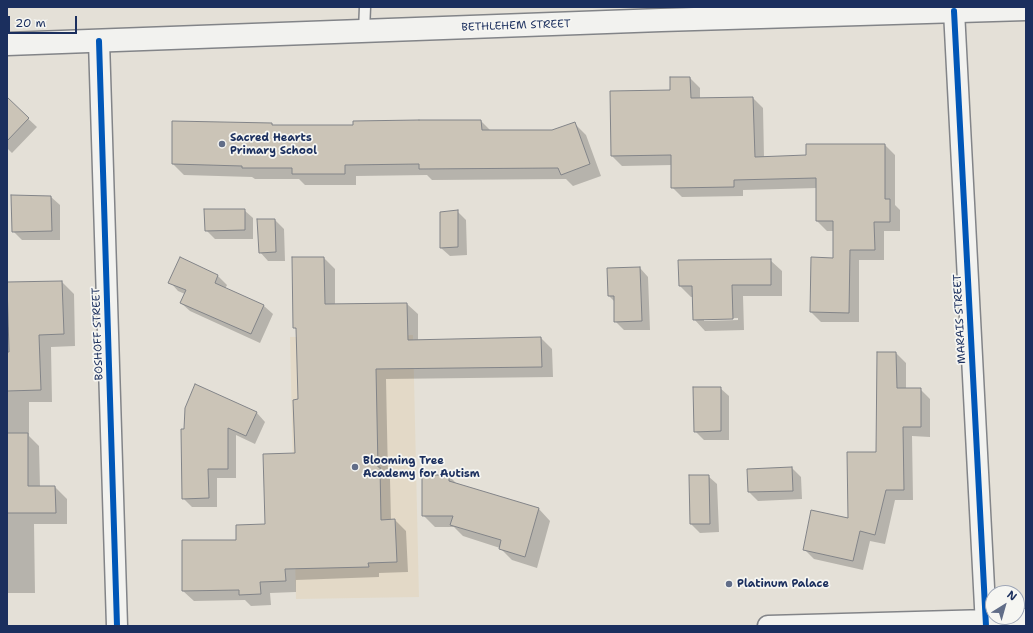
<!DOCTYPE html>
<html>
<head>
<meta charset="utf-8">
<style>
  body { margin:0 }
  #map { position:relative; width:1033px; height:633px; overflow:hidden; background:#e4e0d7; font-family:"Shantell Sans",sans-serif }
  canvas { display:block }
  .frame { position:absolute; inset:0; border:8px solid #1b2f5e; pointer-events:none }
  .north { position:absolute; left:985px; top:585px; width:40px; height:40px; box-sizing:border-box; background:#f6f6f2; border:1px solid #9ea6b7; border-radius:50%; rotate:37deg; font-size:11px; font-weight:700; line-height:16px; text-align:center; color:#1b2f5e }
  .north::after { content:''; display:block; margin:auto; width:14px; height:18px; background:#616d88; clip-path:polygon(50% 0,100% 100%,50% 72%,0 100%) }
  .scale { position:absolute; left:8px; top:16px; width:69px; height:18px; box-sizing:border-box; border:2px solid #1b2f5e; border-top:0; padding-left:5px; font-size:12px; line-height:14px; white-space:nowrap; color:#1b2f5e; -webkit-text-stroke:3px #f6f6f2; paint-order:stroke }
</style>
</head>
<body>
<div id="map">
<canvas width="1033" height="633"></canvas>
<div class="frame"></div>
<div class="north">N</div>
<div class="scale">20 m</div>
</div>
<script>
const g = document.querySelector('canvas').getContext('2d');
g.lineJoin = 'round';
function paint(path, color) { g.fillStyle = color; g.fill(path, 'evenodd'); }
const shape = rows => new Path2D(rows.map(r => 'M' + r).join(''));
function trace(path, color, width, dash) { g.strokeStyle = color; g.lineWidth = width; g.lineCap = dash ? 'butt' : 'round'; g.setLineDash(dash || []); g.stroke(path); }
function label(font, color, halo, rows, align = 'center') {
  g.font = font + ' "Shantell Sans",sans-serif'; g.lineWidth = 3.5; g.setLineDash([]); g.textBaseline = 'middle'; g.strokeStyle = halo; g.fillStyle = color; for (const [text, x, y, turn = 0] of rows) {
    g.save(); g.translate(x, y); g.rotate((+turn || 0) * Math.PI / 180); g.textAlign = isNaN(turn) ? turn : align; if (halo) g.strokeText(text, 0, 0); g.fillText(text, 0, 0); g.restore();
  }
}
const built = shape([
  [413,335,419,597,296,599,290,337]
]);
const shadow = shape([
  [690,78,700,88,700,99,753,98,763,108,764,158,807,156,885,145,895,155,895,205,900,210,900,231,884,231,884,260,859,260,859,322,821,322,811,312,812,258,834,259,834,231,827,231,817,221,817,188,743,190,743,196,682,197,672,187,672,165,622,166,612,156,671,91],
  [7,99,37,127,12,153,7,148],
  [481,121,491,131,552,131,574,123,586,135,601,176,573,186,566,179,432,180,427,175,356,176,356,185,305,185,299,179,255,179,252,177,184,175,173,164,272,124,274,126,354,126],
  [51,197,60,205,60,240,22,240,13,231],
  [244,210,253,218,253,239,215,239,206,230],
  [457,211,466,220,467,255,450,256,441,248],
  [258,220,275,220,284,229,285,261,268,261,260,252],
  [324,258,335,269,335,305,407,304,418,314,418,341,541,338,552,349,553,377,386,379,388,477,390,479,391,520,395,520,406,531,408,572,379,573,379,577,296,580,296,592,270,593,271,605,251,606,245,600,194,601,183,591,237,541,266,525,296,454,299,400,297,330,294,327],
  [770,260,782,271,782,296,743,296,744,330,705,331,694,319,693,297,691,297,680,286],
  [738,318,738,320,704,321,704,319],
  [186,261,218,276,227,285,225,289,264,306,273,314,260,343,190,311,181,303,185,294,178,291,170,282],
  [640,268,648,277,650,330,624,330,615,321,615,302,609,296],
  [62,282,74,294,75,346,51,347,52,402,29,402,29,436,39,446,40,487,55,487,67,499,67,524,34,524,35,593,7,593,7,327,9,327],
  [896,353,906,363,906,389,920,389,930,399,930,437,912,436,913,500,895,500,885,544,870,541,863,570,814,559,804,549,849,520,877,453],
  [196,386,257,413,265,422,255,444,236,435,236,478,217,478,217,507,192,507,183,498,185,430],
  [720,388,729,396,729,440,704,440,695,431],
  [792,468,801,477,802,499,758,501,749,492],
  [449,476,458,485,539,509,550,521,537,568,512,560,500,548,463,536,454,527,435,527,423,515],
  [708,476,717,484,719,532,700,533,691,524]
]);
const building = shape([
  [670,77,690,77,691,98,753,97,755,157,806,155,806,144,885,144,885,199,890,199,890,222,874,222,875,250,850,250,849,313,810,312,811,257,833,258,833,221,816,221,816,178,734,180,734,187,671,188,671,155,611,156,610,91,670,90,670,77],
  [7,97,29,118,7,141,7,97],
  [419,120,481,120,482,130,552,130,575,122,590,164,561,175,558,168,419,169,419,164,345,165,345,174,292,174,292,168,242,168,242,166,172,164,172,121,272,123,272,125,353,125,353,121,419,120],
  [11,195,51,196,52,231,12,232,11,195],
  [204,209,245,209,245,230,205,231,204,209],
  [458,210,458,247,440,248,440,212,458,210],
  [257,219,275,219,276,252,259,253,257,219],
  [180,257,218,275,215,283,264,305,251,334,180,303,186,290,168,283,180,257],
  [292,257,324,257,325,304,407,303,408,340,541,337,542,367,376,369,378,467,380,467,381,520,395,519,397,562,368,563,369,567,285,569,286,581,260,582,261,594,239,595,239,590,182,591,182,540,236,540,236,525,265,524,263,454,295,453,293,400,298,399,296,328,293,328,292,257],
  [771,259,771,285,732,285,733,319,693,320,692,286,679,286,678,260,771,259],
  [640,267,642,321,614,322,614,296,608,296,607,268,640,267],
  [62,281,64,334,39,335,41,390,7,391,7,352,9,352,7,282,62,281],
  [877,352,896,352,897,388,921,388,921,427,903,427,904,490,886,490,875,535,860,531,853,561,803,550,811,510,848,518,847,452,876,452,877,352],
  [195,384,257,412,246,436,228,428,228,469,208,469,209,498,182,499,181,429,184,429,185,408,195,384],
  [693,387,721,387,721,431,694,432,693,387],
  [7,433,28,433,28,486,55,486,56,513,7,513,7,433],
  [792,467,793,491,748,492,747,469,792,467],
  [422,475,449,475,449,481,539,508,525,557,499,549,501,540,450,525,453,516,422,516,422,475],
  [689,475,709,475,710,524,690,524,689,475]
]);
const lane = shape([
  [364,31,365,7]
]);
const street = shape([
  [954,11,986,626],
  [99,41,117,626],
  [768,626,1026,619]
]);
const secondary = shape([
  [7,44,661,20,1026,9]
]);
const cycleway = shape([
  [954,11,986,626],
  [99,41,117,626]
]);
const markers = [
  [222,144,4,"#616d88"],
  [355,467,4,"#616d88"],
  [729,584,4,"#616d88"]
];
const streetNames = [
  ["BETHLEHEM STREET",516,26,-2],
  ["MARAIS STREET",960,319,-93],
  ["BOSHOFF STREET",98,334,-92]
];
const poiNames = [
  ["Sacred Hearts",230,138],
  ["Primary School",230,151],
  ["Blooming Tree",363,461],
  ["Academy for Autism",363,474],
  ["Platinum Palace",737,584]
];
paint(built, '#e3d9c7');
paint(shadow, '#0003');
paint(building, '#cbc4b7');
trace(building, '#828488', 1);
trace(lane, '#828488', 13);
trace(street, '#828488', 23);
trace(secondary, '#828488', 25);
trace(lane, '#f2f2ef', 10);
trace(street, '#f2f2ef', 20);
trace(secondary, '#f2f2ef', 22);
trace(cycleway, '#0057b8', 6);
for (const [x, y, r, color] of markers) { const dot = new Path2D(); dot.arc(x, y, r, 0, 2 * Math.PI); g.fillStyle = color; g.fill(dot); trace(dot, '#f6f6f2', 1.5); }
label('11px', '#1b2f5e', '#f6f6f2', streetNames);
label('bold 11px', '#1b2f5e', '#f6f6f2', poiNames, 'left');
</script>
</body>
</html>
